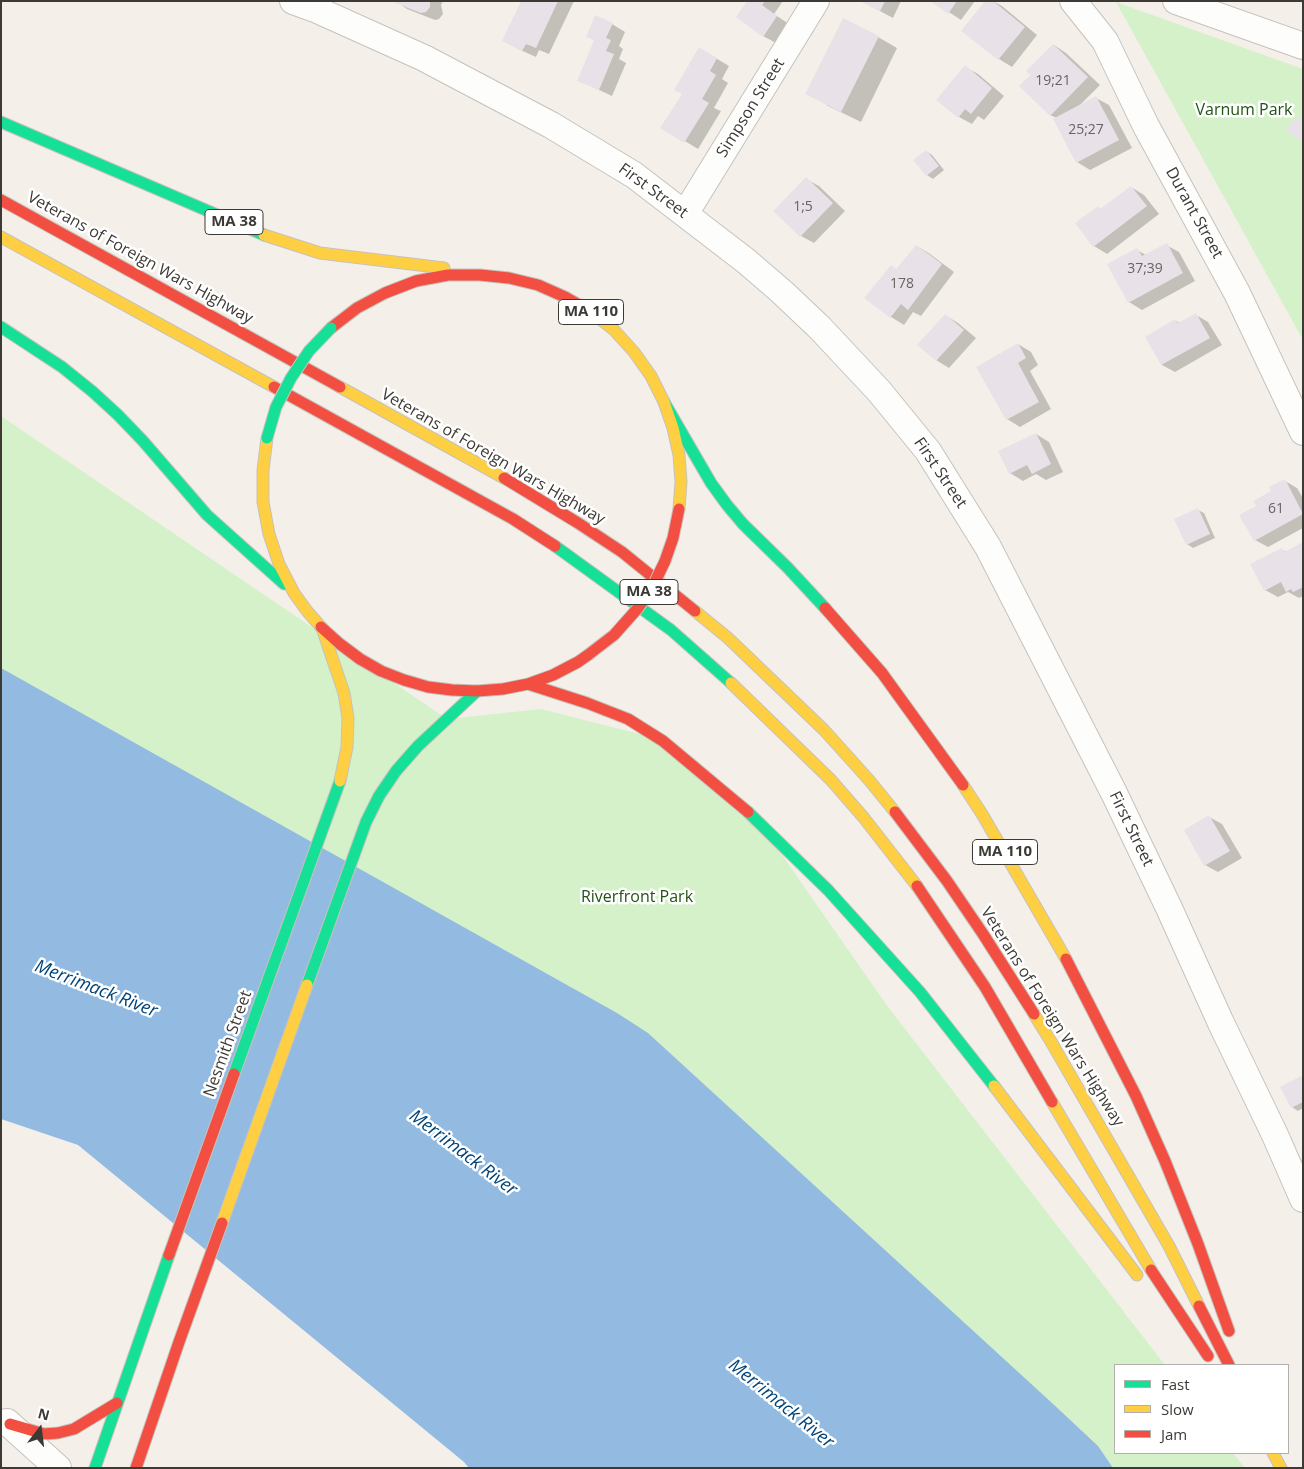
<!DOCTYPE html>
<html>
<head>
<meta charset="utf-8">
<style>
  body { margin:0 }
  #map { position:relative; width:1304px; height:1469px; overflow:hidden; background:#f4f0e9; font-family:"Open Sans",sans-serif }
  canvas { display:block }
  .frame { position:absolute; inset:0; border:2px solid #3d3a35; pointer-events:none }
  .legend { position:absolute; left:1114px; top:1364px; width:175px; height:90px; box-sizing:border-box; background:#fff; border:1px solid #b1b0ae; margin:0; padding:6px 9px; list-style:none; font-size:15px; color:#3d3a35 }
  .legend li { display:flex; align-items:center; gap:10px; height:25px }
  .legend b { width:25px; border:1px solid #b1b0ae }
  .north { position:absolute; left:15px; top:1404px; width:50px; height:50px; -webkit-text-stroke:4px #fff; paint-order:stroke; rotate:15deg; font-size:14px; font-weight:700; line-height:20px; text-align:center; color:#3d3a35 }
  .north::after { content:''; display:block; margin:auto; width:18px; height:22px; background:#3d3a35; clip-path:polygon(50% 0,100% 100%,50% 72%,0 100%) }
</style>
</head>
<body>
<div id="map">
<canvas width="1304" height="1469"></canvas>
<div class="frame"></div>
<ul class="legend">
<li><b style="height:6px;background:#16e098"></b>Fast</li>
<li><b style="height:6px;background:#ffcf43"></b>Slow</li>
<li><b style="height:6px;background:#f24e42"></b>Jam</li>
</ul>
<div class="north">N</div>
</div>
<script>
const g = document.querySelector('canvas').getContext('2d');
g.lineJoin = 'round';
function paint(path, color) { g.fillStyle = color; g.fill(path, 'evenodd'); }
const shape = rows => new Path2D(rows.map(r => 'M' + r).join(''));
function trace(path, color, width, dash) { g.strokeStyle = color; g.lineWidth = width; g.lineCap = dash ? 'butt' : 'round'; g.setLineDash(dash || []); g.stroke(path); }
function label(font, color, halo, rows, align = 'center') {
  g.font = font + ' "Open Sans",sans-serif'; g.lineWidth = 5; g.setLineDash([]); g.textBaseline = 'middle'; g.strokeStyle = halo; g.fillStyle = color; for (const [text, x, y, turn = 0] of rows) {
    g.save(); g.translate(x, y); g.rotate((+turn || 0) * Math.PI / 180); g.textAlign = isNaN(turn) ? turn : align; if (halo) g.strokeText(text, 0, 0); g.fillText(text, 0, 0); g.restore();
  }
}
const green = shape([
  [1116,2,1303,69,1303,340],
  [1,416,447,719,541,709,659,739,745,802,888,1007,1165,1365,1115,1365,1115,1453,1233,1453,1245,1468,1068,1468,1,730]
]);
const water = shape([
  [1,668,617,1013,648,1033,1052,1403,1098,1446,1113,1468,469,1468,464,1462,78,1145,1,1119]
]);
const shadow = shape([
  [395,1,443,1,441,5,443,14,439,19,435,20,407,9],
  [522,1,574,1,549,54,539,50,536,57,516,48],
  [748,1,783,1,774,14,789,24,776,43,763,36],
  [861,1,901,1,893,18],
  [932,1,975,1,961,20],
  [993,1,1002,6,1037,35,1012,67,999,59,963,31],
  [612,24,625,32,619,46,623,49,619,59,626,63,612,96,578,80],
  [878,37,897,48,861,122,826,105],
  [1054,45,1066,53,1100,85,1079,106,1096,98,1109,105,1132,148,1090,170,1077,162,1057,118,1050,115],
  [699,48,729,66,722,79,728,83,714,108,721,111,698,149,662,127,683,94],
  [965,67,978,74,1004,96,984,120,978,116,972,124,959,117],
  [926,151,932,155,944,170,933,179,927,175,915,160],
  [806,179,819,186,845,211,814,243,801,236],
  [1131,187,1144,195,1159,214,1107,254,1094,246,1098,207,1102,210],
  [1166,245,1179,252,1195,281,1142,310,1129,302,1137,250,1146,255],
  [917,246,930,254,954,272,921,316,913,312,904,325,891,317,866,298,897,270],
  [945,315,958,323,976,338,949,368,936,360],
  [1196,315,1208,322,1222,345,1175,372,1162,365,1175,320,1180,323],
  [1018,344,1031,352,1038,365,1030,371,1051,409,1020,427,1007,419],
  [1036,434,1049,442,1063,472,1046,480,1036,474,1023,481,1010,473],
  [1285,481,1297,488,1303,498,1303,528,1268,547,1255,540,1257,506],
  [1198,510,1204,513,1215,538,1193,548,1187,544],
  [1303,543,1303,596,1299,598,1288,592,1278,597,1265,590,1282,550,1286,552],
  [1209,817,1222,824,1242,858,1218,872,1205,865],
  [1303,1077,1303,1108,1298,1111,1292,1107]
]);
const building = shape([
  [390,1,430,1,430,7,426,12,421,13],
  [521,1,558,1,536,48,526,44,522,51,502,41],
  [747,1,765,1,762,5,777,16,763,37,736,17],
  [859,1,885,1,880,11],
  [930,1,957,1,948,14],
  [985,1,993,1,1025,27,998,60,961,31],
  [595,15,613,23,606,38,611,40,606,51,614,54,599,90,577,81,594,40,586,37],
  [843,18,879,36,841,112,805,94],
  [1053,44,1088,77,1050,116,1019,86,1030,75,1026,71],
  [699,47,717,58,710,71,716,75,702,99,709,103,684,143,660,128,682,94,674,90],
  [965,65,992,88,971,114,965,109,958,118,936,100],
  [1096,96,1119,140,1076,163,1053,119],
  [1297,117,1303,122,1302,143,1286,129],
  [926,150,939,166,926,176,913,160],
  [806,177,833,203,800,237,773,211],
  [1131,186,1147,206,1093,247,1075,223,1098,206,1100,209],
  [1167,243,1183,273,1128,303,1107,264,1137,248,1142,256],
  [916,245,942,264,908,310,901,304,890,318,864,298,891,265,896,269],
  [1196,313,1210,338,1161,365,1145,337,1175,319,1178,323],
  [945,314,964,330,936,361,917,345],
  [1018,343,1026,358,1018,363,1039,402,1006,420,976,367],
  [1036,433,1051,464,1032,474,1027,465,1009,474,998,451],
  [1285,479,1303,514,1254,541,1239,515,1256,506,1253,501,1271,491,1269,487],
  [1198,508,1210,534,1186,545,1174,519],
  [1303,542,1303,587,1293,592,1291,589,1286,592,1281,582,1264,591,1250,564,1282,548,1284,552],
  [1209,815,1230,851,1204,866,1184,830],
  [1303,1075,1303,1102,1291,1108,1280,1087]
]);
const street = shape([
  [293,1,315,9,424,58,551,125,634,175,746,261,782,292,820,328,879,391,928,451,988,547,1114,793,1169,908,1221,1023,1275,1135,1303,1199],
  [1073,1,1105,41,1146,126,1237,293,1303,432],
  [1176,1,1303,46],
  [685,214,816,1],
  [7,1422,58,1468]
]);
const fast = shape([
  [1,122,264,235],
  [1,327,62,367,93,392,118,415,143,441,207,515,284,584],
  [664,402,711,483,727,505,743,524,788,568,825,608],
  [555,546,671,630,731,683],
  [748,812,828,890,920,992,994,1086],
  [307,985,366,822,379,796,396,771,418,746,477,691],
  [234,1074,340,781],
  [95,1468,169,1255]
]);
const slow = shape([
  [264,235,320,253,444,268],
  [1,237,274,387],
  [579,305,591,312,614,330,634,352,651,376,664,402,673,428,679,455,681,482,679,509],
  [340,387,504,478],
  [267,438,263,470,263,502,269,534,279,564,294,593,307,611,321,627],
  [695,611,728,638,824,730,869,780,895,812],
  [322,628,344,693,348,718,347,747,340,781],
  [731,683,831,780,864,818,917,886],
  [963,785,982,814,1066,959],
  [1034,1014,1050,1040,1169,1246,1199,1306],
  [994,1086,1137,1275],
  [1052,1102,1151,1270],
  [222,1223,307,985],
  [1273,1453,1281,1468]
]);
const jam = shape([
  [1,200,340,387],
  [331,328,357,308,385,293,416,281,448,275,480,275,509,278,538,285,565,297,579,305],
  [274,387,513,519,555,546],
  [504,478,578,523,622,552,695,611],
  [825,608,882,673,963,785],
  [321,627,340,644,360,659,381,671,404,680,428,687,452,690,477,691,503,689,528,684,553,675,578,662,588,655],
  [528,684,587,703,628,719,663,741,748,812],
  [895,812,947,881,983,934,1034,1014],
  [917,886,985,987,1052,1102],
  [1066,959,1136,1096,1165,1161,1198,1244,1229,1331],
  [169,1255,234,1074],
  [1151,1270,1208,1356],
  [1199,1306,1229,1365],
  [10,1424,44,1434,58,1433,74,1429,117,1403],
  [136,1468,179,1342,222,1223]
]);
const fastBridge = shape([
  [267,438,276,407,291,378,309,351,331,328]
]);
const jamBridge = shape([
  [588,655,614,635,638,608,653,586,665,561,673,538,679,509]
]);
const numberNames = [
  ["19;21",1053,81],
  ["25;27",1086,130],
  ["1;5",803,207],
  ["37;39",1145,269],
  ["178",902,284],
  ["61",1276,509]
];
const shields = [
  [234,222,58],
  [591,312,65],
  [649,592,58],
  [1005,852,65]
];
const shieldNames = [
  ["MA 38",234,222],
  ["MA 110",591,312],
  ["MA 38",649,592],
  ["MA 110",1005,852]
];
const streetNames = [
  ["Simpson Street",751,108,-58],
  ["First Street",653,191,36],
  ["Durant Street",1194,213,61],
  ["Veterans of Foreign Wars Highway",140,258,29],
  ["Veterans of Foreign Wars Highway",493,457,30],
  ["First Street",940,473,56],
  ["First Street",1131,829,64],
  ["Veterans of Foreign Wars Highway",1052,1017,58],
  ["Nesmith Street",228,1044,-70]
];
const parkNames = [
  ["Varnum Park",1244,110],
  ["Riverfront Park",637,897]
];
const waterNames = [
  ["Merrimack River",96,989,21],
  ["Merrimack River",463,1153,37],
  ["Merrimack River",781,1404,39]
];
paint(green, '#d5f1c9');
paint(water, '#93bbe1');
paint(shadow, '#0003');
paint(building, '#e8e2e8');
trace(street, '#c5c2bc', 28);
trace(fast, '#c5c2bc', 13);
trace(slow, '#c5c2bc', 13);
trace(jam, '#c5c2bc', 13);
trace(street, '#fdfdfc', 26);
trace(fast, '#16e098', 11);
trace(slow, '#ffcf43', 11);
trace(jam, '#f24e42', 11);
trace(fastBridge, '#ccc5c2', 13, []);
trace(jamBridge, '#ccc5c2', 13, []);
trace(fastBridge, '#16e098', 11);
trace(jamBridge, '#f24e42', 11);
label('14px', '#686462', null, numberNames);
for (const [x, y, w] of shields) { const box = new Path2D(); box.roundRect(x - w / 2, y - 12.5, w, 25, 4); g.fillStyle = '#fff'; g.fill(box); trace(box, '#3d3a35', 1); }
label('bold 15px', '#3d3a35', null, shieldNames);
label('16px', '#3d3a35', '#fff', streetNames);
label('16px', '#215313', '#fff', parkNames);
label('italic 18px', '#004479', '#fff', waterNames);
</script>
</body>
</html>
